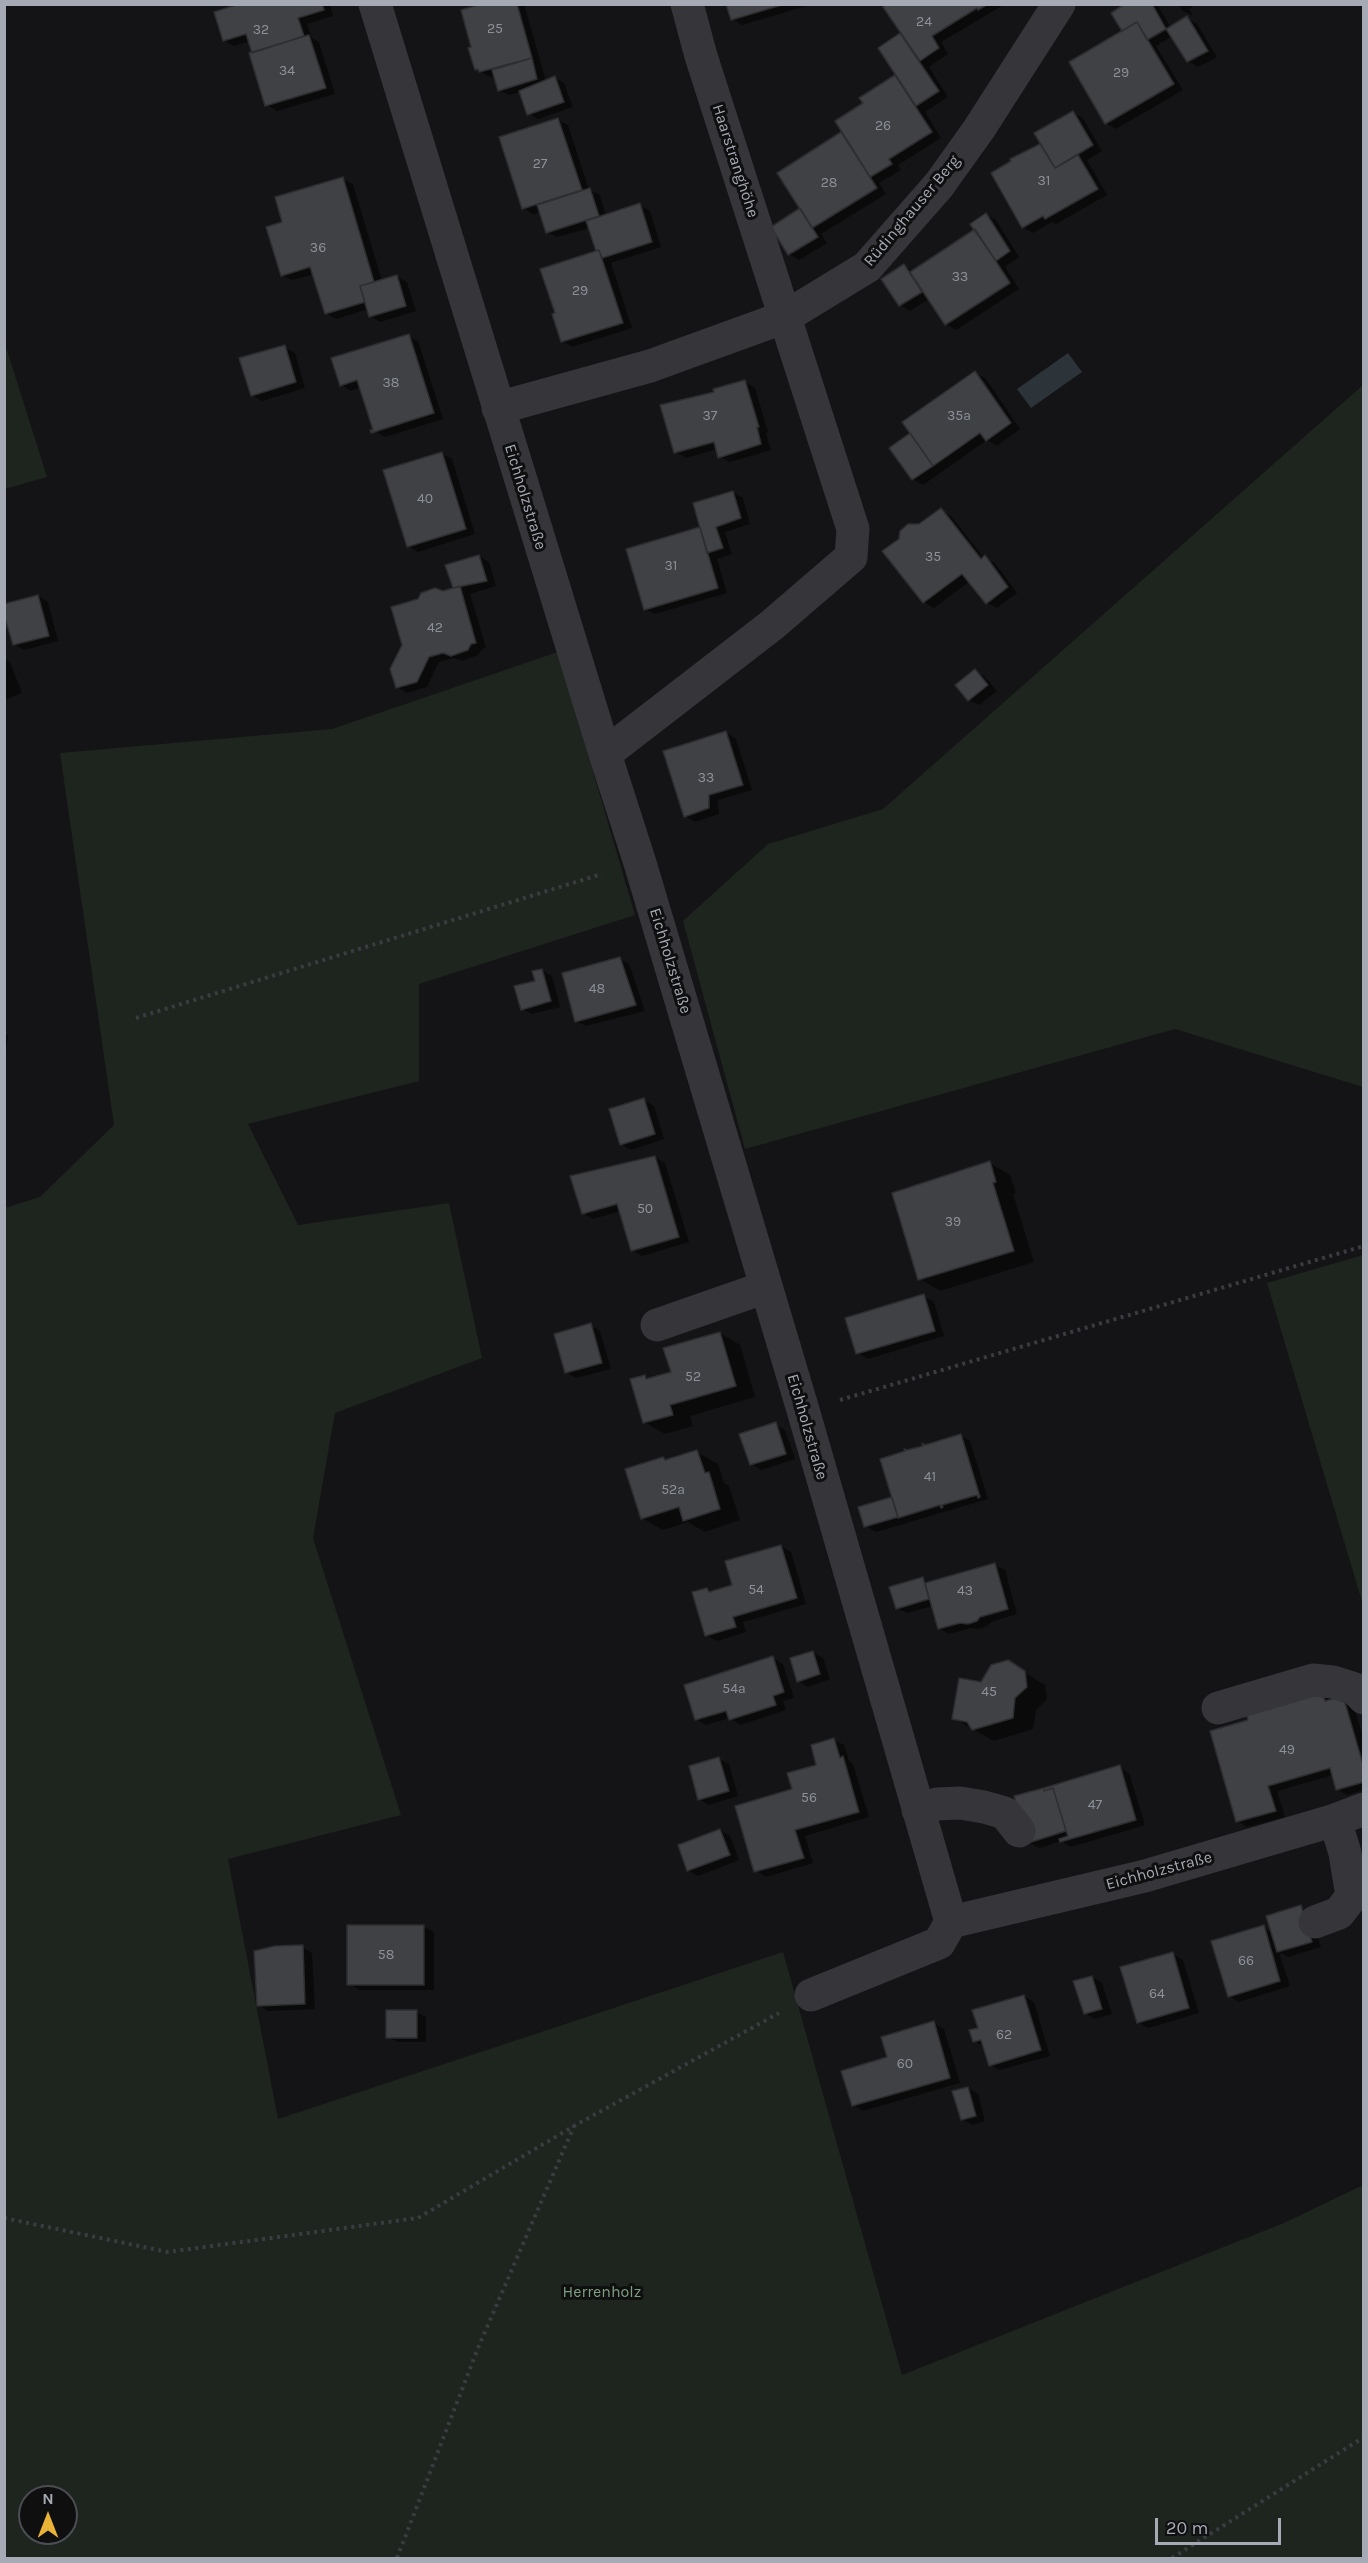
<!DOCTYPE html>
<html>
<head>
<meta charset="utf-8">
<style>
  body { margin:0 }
  #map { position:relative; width:1368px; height:2563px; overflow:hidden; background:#141315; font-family:Karla,sans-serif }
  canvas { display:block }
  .frame { position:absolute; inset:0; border:6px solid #a6aab5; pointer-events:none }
  .north { position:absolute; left:18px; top:2485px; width:60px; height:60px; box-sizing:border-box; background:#0f0f10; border:2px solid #4b4d52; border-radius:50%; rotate:0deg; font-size:16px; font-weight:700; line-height:24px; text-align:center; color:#a6aab5 }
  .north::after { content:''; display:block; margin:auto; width:21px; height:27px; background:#eab236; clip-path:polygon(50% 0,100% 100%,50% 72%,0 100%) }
  .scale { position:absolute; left:1155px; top:2518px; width:126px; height:27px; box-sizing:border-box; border:3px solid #a6aab5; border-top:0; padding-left:8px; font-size:18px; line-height:21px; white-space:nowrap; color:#a6aab5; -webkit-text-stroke:4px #0f0f10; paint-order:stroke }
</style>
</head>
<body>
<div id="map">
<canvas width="1368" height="2563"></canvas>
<div class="frame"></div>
<div class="north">N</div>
<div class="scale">20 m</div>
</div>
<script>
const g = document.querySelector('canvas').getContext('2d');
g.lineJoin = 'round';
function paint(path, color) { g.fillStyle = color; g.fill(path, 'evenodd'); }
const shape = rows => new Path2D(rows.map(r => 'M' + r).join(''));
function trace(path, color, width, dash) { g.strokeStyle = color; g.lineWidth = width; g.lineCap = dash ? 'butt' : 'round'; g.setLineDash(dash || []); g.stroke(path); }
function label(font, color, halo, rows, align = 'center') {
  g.font = font + ' Karla,sans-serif'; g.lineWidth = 6; g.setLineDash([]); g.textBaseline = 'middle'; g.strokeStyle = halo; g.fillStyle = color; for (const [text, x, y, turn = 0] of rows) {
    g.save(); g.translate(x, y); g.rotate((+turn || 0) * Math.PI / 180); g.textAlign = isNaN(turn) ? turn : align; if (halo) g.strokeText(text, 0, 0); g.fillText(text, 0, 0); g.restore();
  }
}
const green = shape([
  [5,344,47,477,5,489,4,489],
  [1363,385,1363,1087,1175,1029,745,1149,683,921,768,844,883,809],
  [558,652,635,915,419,984,419,1081,248,1124,298,1225,449,1203,482,1358,335,1413,313,1538,401,1815,228,1859,278,2119,783,1952,902,2375,1284,2223,1363,2185,1363,2558,5,2558,5,1208,40,1197,114,1125,60,753,332,729],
  [30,2497,66,2497,66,2533,30,2533],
  [1363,1255,1364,1255,1363,1605,1267,1283]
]);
const water = shape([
  [1068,353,1082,372,1031,408,1017,389]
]);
const shadow = shape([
  [244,4,330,4,333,16,307,24,312,38,319,42,335,94,277,111,267,105,250,41,234,46,224,40],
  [488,4,524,4,546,81,554,77,564,83,573,107,538,119,528,113,521,92,509,95,499,90,495,76,490,77,476,69,473,48],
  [728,4,813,4,742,25,732,19],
  [889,4,1001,4,1002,6,941,42,948,54,929,67,948,97,925,112,941,138,898,165,901,170,879,183,886,194,821,234,827,243,799,260,789,254,802,208,779,173,843,133,865,104,861,98,897,76,880,48,902,33],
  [1128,4,1157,4,1171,28,1187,18,1197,24,1217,57,1198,67,1188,61,1172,36,1156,46,1183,90,1116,129,1106,123],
  [1179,4,1196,4,1189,9,1193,16,1183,11],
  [1073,113,1083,118,1102,151,1087,160,1107,195,1056,224,1052,222,1033,233,1023,227,1026,154,1043,145],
  [558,120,568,125,589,190,600,195,606,216,640,205,650,211,661,247,611,263,632,328,572,347,562,341,598,252,590,228,557,237,547,232,541,212,533,214,523,208],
  [343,179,353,184,382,281,397,276,407,282,416,311,380,322,370,316,368,309,336,319,326,313,314,274,292,280,282,275,284,223],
  [986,215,996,220,1019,257,1005,267,1019,289,956,330,946,324,929,299,910,311,900,305,884,279,904,266,913,271,975,230],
  [408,336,418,341,443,419,385,437,375,431,361,387,351,391,341,385],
  [285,347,295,353,305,388,262,401,252,395],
  [976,373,986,379,1020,429,997,446,987,440,923,485,913,479,912,433],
  [745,382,755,388,768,432,766,433,771,450,730,462,720,457,717,449,686,458,676,452,715,393],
  [442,454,452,459,475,534,418,552,408,546],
  [733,492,743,498,750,524,725,532,732,554,717,559,727,593,655,614,645,609,702,528],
  [941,510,951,516,984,558,995,563,1017,593,997,608,987,603,970,581,934,608,924,602,900,540],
  [479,556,489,562,496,586,470,594,486,648,482,649,478,655,462,661,454,658,439,662,427,687,407,693,397,687,443,593,454,589],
  [38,596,48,602,58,641,24,650,14,644],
  [4,659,10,662,22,693,4,700],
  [975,671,985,677,997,691,979,705,969,700],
  [726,733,736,739,752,790,718,800,719,814,695,822,685,816],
  [619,958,629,964,645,1011,586,1026,576,1021],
  [542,970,552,976,560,1007,532,1014,522,1009],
  [4,1034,8,1036,4,1063],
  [644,1100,654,1106,664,1139,631,1150,621,1144],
  [655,1157,665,1163,689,1242,642,1256,632,1250,621,1211,593,1219,583,1213],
  [989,1163,1010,1175,1016,1193,1013,1194,1034,1262,940,1291,920,1279],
  [924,1296,934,1302,944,1336,868,1359,858,1353],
  [590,1325,600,1331,611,1369,576,1378,566,1372],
  [720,1333,740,1345,755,1397,690,1416,693,1426,665,1434,644,1422,644,1376,650,1379,672,1373],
  [775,1424,785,1430,795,1459,761,1470,751,1464],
  [960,1435,970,1441,988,1499,876,1532,866,1526],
  [697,1452,718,1464,724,1483,729,1486,740,1520,705,1532,688,1522,663,1530,642,1518,663,1458,668,1461],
  [781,1546,791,1552,806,1604,743,1622,746,1632,717,1641,706,1635,707,1589,713,1593,734,1586],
  [995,1565,1005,1570,1017,1614,991,1622,987,1626,979,1629,971,1628,949,1634,939,1628,933,1606,907,1613,897,1608,923,1579,931,1583],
  [813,1652,823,1658,830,1679,808,1687,798,1681],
  [773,1658,783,1664,794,1698,783,1701,786,1710,740,1725,730,1718,706,1725,696,1719],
  [1008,1662,1045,1685,1047,1699,1036,1710,1033,1729,994,1741,953,1718,982,1684],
  [1321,1693,1332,1700,1353,1703,1364,1741,1364,1790,1347,1795,1337,1789,1333,1775,1277,1791,1285,1817,1247,1827,1237,1821,1250,1721],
  [834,1740,844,1745,849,1761,853,1764,869,1817,805,1836,813,1863,766,1877,756,1871,794,1790,818,1766],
  [719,1759,729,1764,738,1796,709,1805,699,1799],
  [1119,1767,1129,1773,1145,1825,1071,1847,1061,1841,1039,1848,1029,1842],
  [720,1830,730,1836,739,1860,698,1876,688,1870],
  [1300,1907,1310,1913,1321,1947,1288,1957,1279,1952,1290,1986,1239,2002,1229,1996,1263,1927,1272,1932],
  [424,1927,434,1932,434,1990,359,1990,349,1984],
  [302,1947,312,1953,315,2009,268,2011,258,2005],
  [1173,1954,1183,1960,1199,2013,1148,2028,1138,2022],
  [1092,1977,1102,1983,1112,2014,1095,2019,1085,2013],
  [1024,1996,1034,2002,1050,2056,1000,2070,990,2065,985,2047,974,2041,980,2029],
  [416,2012,426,2017,426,2042,398,2042,388,2037],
  [934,2023,944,2029,960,2083,863,2111,853,2105,889,2058],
  [968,2088,978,2094,985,2121,972,2125,962,2119]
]);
const building = shape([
  [239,4,322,4,324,10,298,18,304,36,252,53,246,34,223,41,214,12,239,4],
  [482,4,517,4,532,58,479,72,478,69,475,70,468,48,471,47,461,10,482,4],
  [726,4,785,4,731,20,726,4],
  [887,4,988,4,978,10,977,8,932,36,939,48,920,61,883,7,887,4],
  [1125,4,1152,4,1166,29,1147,40,1137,22,1122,31,1111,13,1125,4],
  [1187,16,1208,51,1187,62,1166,29,1187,16],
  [1137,22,1174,84,1105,124,1069,62,1137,22],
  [900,33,939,91,916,106,878,48,900,33],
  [309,35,326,88,265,106,249,53,309,35],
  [532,58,537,79,498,91,492,70,532,58],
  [895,75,932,132,889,159,892,164,870,177,835,121,863,103,859,98,895,75],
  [555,76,564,102,527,115,519,91,555,76],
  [1073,111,1093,145,1055,168,1034,133,1073,111],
  [558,118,582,190,522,209,499,137,558,118],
  [841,132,877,188,812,228,777,173,841,132],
  [1040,144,1055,168,1078,155,1098,189,1045,219,1043,216,1022,228,991,173,1011,161,1010,159,1040,144],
  [343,177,374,282,360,286,365,302,325,314,310,267,281,276,266,227,282,222,275,197,343,177],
  [590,188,599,216,546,233,537,205,590,188],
  [640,203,652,242,602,258,599,250,596,251,586,221,640,203],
  [800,208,818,237,788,255,771,227,800,208],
  [986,213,1010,251,996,261,970,224,986,213],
  [975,229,1010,283,945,325,910,272,975,229],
  [599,250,623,323,561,342,552,314,555,313,540,269,599,250],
  [904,264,922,292,899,306,881,279,904,264],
  [397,275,406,306,369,317,360,286,397,275],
  [409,334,434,413,371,433,370,430,373,430,357,380,340,386,331,358,409,334],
  [285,345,296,382,251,396,239,358,285,345],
  [975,371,1011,423,986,441,980,433,933,466,902,422,975,371],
  [745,380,759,427,757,427,761,444,718,458,714,442,674,453,660,405,714,392,713,389,745,380],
  [910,433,933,466,912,480,889,448,910,433],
  [442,452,466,529,407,547,383,470,442,452],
  [733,491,741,518,716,527,723,548,707,553,693,503,733,491],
  [941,508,981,559,985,555,1008,587,986,604,962,574,923,603,882,551,899,539,900,531,908,524,919,524,941,508],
  [700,527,718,588,644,610,626,549,700,527],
  [479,555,487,581,453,588,445,565,479,555],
  [460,586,476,643,471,644,468,650,451,656,443,653,429,657,417,682,396,688,390,669,402,645,391,607,418,599,421,593,435,588,443,591,460,586],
  [38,595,49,636,13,645,4,615,4,604,38,595],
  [975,669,988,685,968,701,955,685,975,669],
  [726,731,743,785,709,795,709,808,684,817,663,751,726,731],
  [620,957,636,1005,575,1022,562,973,620,957],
  [542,969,551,1001,521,1010,514,986,535,981,532,971,542,969],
  [644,1098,655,1134,620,1145,609,1109,644,1098],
  [655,1156,679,1237,631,1251,617,1204,582,1214,570,1176,655,1156],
  [990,1161,996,1182,993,1183,1014,1251,918,1280,892,1193,990,1161],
  [924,1294,935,1331,856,1354,845,1318,924,1294],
  [591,1323,602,1363,565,1373,554,1334,591,1323],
  [720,1332,736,1386,670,1405,673,1415,643,1423,630,1379,645,1375,646,1379,671,1372,663,1348,720,1332],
  [776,1422,786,1454,750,1465,739,1434,776,1422],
  [961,1434,980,1497,978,1498,977,1495,942,1505,943,1507,941,1508,940,1505,898,1518,880,1459,905,1451,904,1449,907,1450,923,1446,922,1443,925,1445,961,1434],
  [697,1450,705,1473,709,1472,720,1509,683,1521,679,1507,641,1519,625,1469,663,1457,665,1460,697,1450],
  [892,1497,898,1517,864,1527,858,1507,892,1497],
  [781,1545,797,1598,733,1617,736,1627,705,1636,692,1592,707,1588,709,1592,732,1585,725,1561,781,1545],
  [995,1563,1008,1609,980,1617,977,1621,968,1624,960,1623,938,1629,925,1583,995,1563],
  [923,1577,929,1599,896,1609,889,1587,923,1577],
  [813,1651,820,1674,797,1682,790,1658,813,1651],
  [773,1656,784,1692,773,1696,776,1705,729,1720,726,1711,695,1720,684,1685,773,1656],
  [1008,1660,1025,1671,1027,1687,1015,1698,1013,1718,972,1730,967,1722,952,1719,959,1678,981,1682,991,1665,1008,1660],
  [1322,1691,1325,1701,1343,1696,1364,1768,1364,1782,1336,1790,1330,1768,1268,1786,1276,1811,1236,1822,1210,1731,1248,1720,1246,1713,1322,1691],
  [834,1738,840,1758,843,1756,859,1812,795,1830,804,1858,754,1872,735,1806,792,1789,787,1773,816,1765,811,1745,834,1738],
  [719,1757,729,1791,698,1800,689,1766,719,1757],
  [1120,1765,1136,1820,1060,1842,1059,1839,1068,1836,1066,1831,1053,1788,1044,1791,1044,1788,1120,1765],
  [1044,1788,1044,1791,1053,1788,1066,1831,1028,1843,1014,1796,1044,1788],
  [720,1829,730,1855,687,1871,678,1845,720,1829],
  [1301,1905,1312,1942,1277,1952,1266,1916,1301,1905],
  [347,1925,424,1925,424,1985,347,1985,347,1925],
  [1264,1925,1280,1981,1228,1997,1211,1941,1264,1925],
  [303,1945,305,2004,257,2006,254,1951,275,1946,303,1945],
  [1173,1952,1189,2008,1137,2023,1120,1967,1173,1952],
  [1092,1976,1102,2009,1084,2014,1073,1981,1092,1976],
  [1024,1995,1041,2050,989,2066,981,2040,973,2042,969,2030,978,2028,972,2010,1024,1995],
  [386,2010,417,2010,417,2038,386,2038,386,2010],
  [934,2021,950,2078,852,2106,841,2071,887,2057,881,2037,934,2021],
  [968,2087,976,2116,961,2120,952,2091,968,2087]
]);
const path = shape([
  [136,1018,602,874],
  [840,1400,1364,1246],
  [4,2218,168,2252,418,2218,574,2126,779,2013],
  [397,2558,478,2348,574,2126],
  [1172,2558,1364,2437]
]);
const minor = shape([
  [375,4,605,754,640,863,803,1410,951,1922,1145,1876,1335,1820,1364,1809],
  [498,408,650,366,785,317,867,267,939,185,979,129,1059,4],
  [605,754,772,625,851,557,853,529,701,56,687,4],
  [657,1325,766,1287],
  [1218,1708,1313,1680,1333,1682,1355,1689,1364,1698],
  [918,1810,937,1804,960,1803,984,1807,1005,1813,1019,1831],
  [1315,1922,1339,1913,1352,1896,1345,1853,1335,1820],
  [811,1995,939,1943,951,1922]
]);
const numberNames = [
  ["24",924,22],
  ["25",495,29],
  ["32",261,30],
  ["34",287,71],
  ["29",1121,73],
  ["26",883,126],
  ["27",540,164],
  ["31",1044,181],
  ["28",829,183],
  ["36",318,248],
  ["33",960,277],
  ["29",580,291],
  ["38",391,383],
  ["37",710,416],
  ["35a",959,416],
  ["40",425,499],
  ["35",933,557],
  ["31",671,566],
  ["42",435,628],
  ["33",706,778],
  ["48",597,989],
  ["50",645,1209],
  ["39",953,1222],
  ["52",693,1377],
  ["41",930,1477],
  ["52a",673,1490],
  ["54",756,1590],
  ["43",965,1591],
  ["54a",734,1689],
  ["45",989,1692],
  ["49",1287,1750],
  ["56",809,1798],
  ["47",1095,1805],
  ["58",386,1955],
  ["66",1246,1961],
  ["64",1157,1994],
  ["62",1004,2035],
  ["60",905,2064]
];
const streetNames = [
  ["Haarstranghöhe",735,161,72],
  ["Rüdinghauser Berg",912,211,-50],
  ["Eichholzstraße",525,497,73],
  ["Eichholzstraße",670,961,73],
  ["Eichholzstraße",807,1427,74],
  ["Eichholzstraße",1159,1871,-15]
];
const parkNames = [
  ["Herrenholz",602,2292]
];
paint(green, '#1e251f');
paint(water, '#2c343a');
paint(shadow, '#0007');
paint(building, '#404145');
trace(building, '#2e2e31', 1.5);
trace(path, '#3b3c41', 4, [3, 4.5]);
trace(minor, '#35353a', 33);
label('14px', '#8c9099', null, numberNames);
label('16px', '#a6aab5', '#0f0f10', streetNames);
label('16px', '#7d9f80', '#0f0f10', parkNames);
</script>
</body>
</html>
